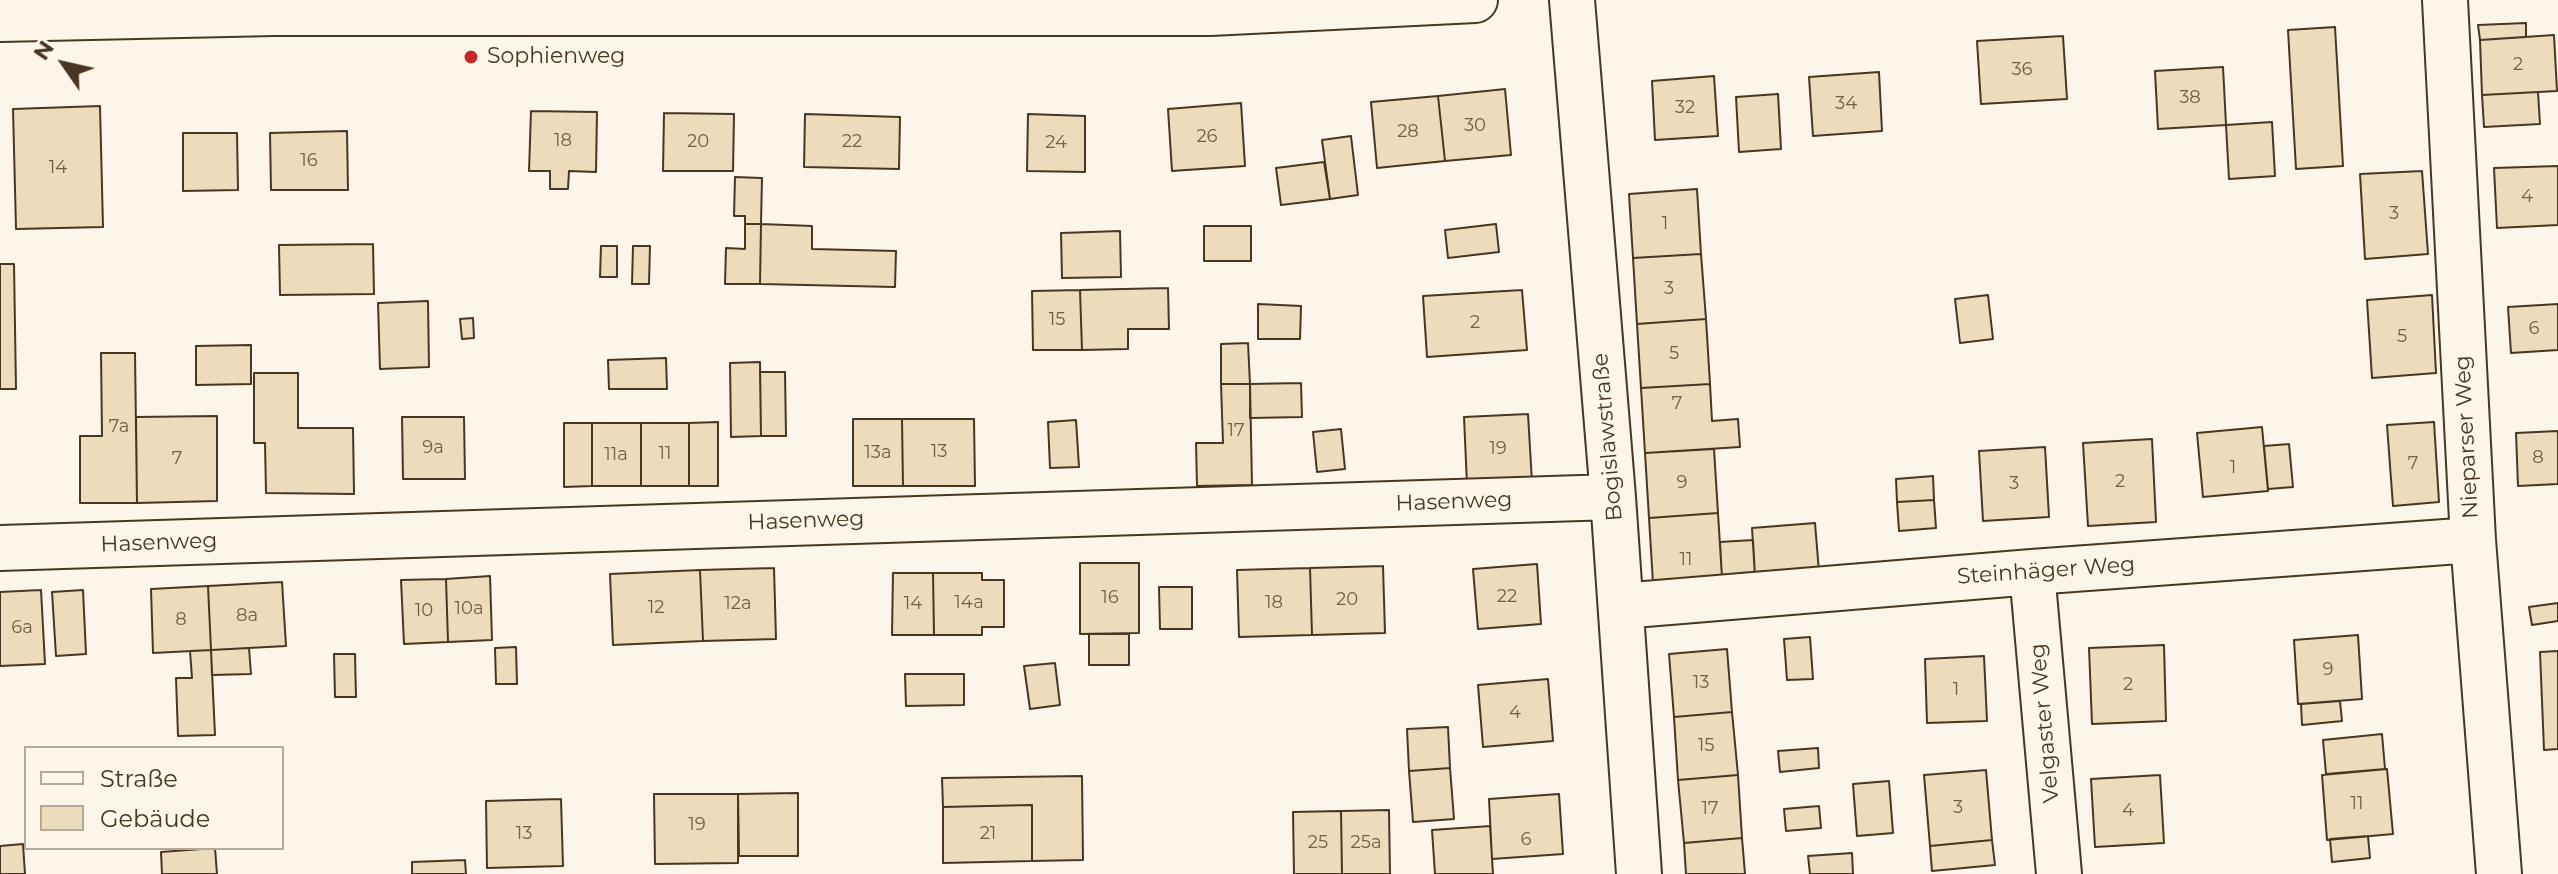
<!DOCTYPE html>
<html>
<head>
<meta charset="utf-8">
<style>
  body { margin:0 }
  #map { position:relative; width:2558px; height:874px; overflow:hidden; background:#fbf6e9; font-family:Montserrat,sans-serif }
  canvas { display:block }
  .legend { position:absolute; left:24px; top:746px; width:260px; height:104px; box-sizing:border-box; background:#fbf6e9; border:2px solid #b4a999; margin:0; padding:10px 14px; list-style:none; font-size:24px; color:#4a3520 }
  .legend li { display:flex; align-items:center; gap:16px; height:40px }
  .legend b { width:40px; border:2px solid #b4a999 }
  .north { position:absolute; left:24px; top:24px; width:80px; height:80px; -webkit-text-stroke:6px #fbf6e9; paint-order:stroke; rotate:304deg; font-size:22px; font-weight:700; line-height:32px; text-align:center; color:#4a3520 }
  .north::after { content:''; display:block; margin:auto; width:28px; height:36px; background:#4a3520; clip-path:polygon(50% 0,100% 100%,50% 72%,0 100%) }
</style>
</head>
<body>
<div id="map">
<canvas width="2558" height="874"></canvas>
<ul class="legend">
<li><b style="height:10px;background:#fbf6e9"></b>Straße</li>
<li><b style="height:22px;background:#ecdcbc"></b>Gebäude</li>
</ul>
<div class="north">N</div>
</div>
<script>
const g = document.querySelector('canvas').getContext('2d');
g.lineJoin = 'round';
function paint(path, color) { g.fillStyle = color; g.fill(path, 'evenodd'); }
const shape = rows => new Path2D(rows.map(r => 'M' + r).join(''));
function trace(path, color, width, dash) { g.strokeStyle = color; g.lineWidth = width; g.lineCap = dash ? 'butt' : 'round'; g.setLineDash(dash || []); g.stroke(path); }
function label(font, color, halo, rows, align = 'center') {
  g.font = font + ' Montserrat,sans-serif'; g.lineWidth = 6; g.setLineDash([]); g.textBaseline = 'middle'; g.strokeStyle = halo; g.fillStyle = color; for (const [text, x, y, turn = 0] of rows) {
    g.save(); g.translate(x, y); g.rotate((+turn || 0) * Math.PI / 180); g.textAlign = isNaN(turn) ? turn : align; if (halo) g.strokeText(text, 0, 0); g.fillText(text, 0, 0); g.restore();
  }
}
const building = shape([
  [2526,23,2526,37,2480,40,2478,25,2526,23],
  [2335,27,2343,166,2296,169,2288,30,2335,27],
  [2554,35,2557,91,2482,95,2480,40,2554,35],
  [2063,36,2067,99,1981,104,1977,41,2063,36],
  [2223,67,2226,125,2158,129,2155,71,2223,67],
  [1879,72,1882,131,1813,136,1809,77,1879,72],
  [1714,76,1718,136,1655,140,1652,81,1714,76],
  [1505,89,1511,155,1445,161,1438,96,1505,89],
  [2538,92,2540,124,2484,127,2482,95,2538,92],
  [1778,94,1781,149,1739,152,1736,97,1778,94],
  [1438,96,1445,161,1377,168,1371,102,1438,96],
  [1241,103,1245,166,1172,171,1168,109,1241,103],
  [100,106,103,227,16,229,13,109,100,106],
  [531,111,597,112,596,172,569,171,568,189,550,189,550,171,529,171,531,111],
  [664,113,734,114,733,171,663,171,664,113],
  [805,114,900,117,899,169,804,167,805,114],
  [1028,114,1085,116,1085,172,1027,171,1028,114],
  [2272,122,2275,176,2229,179,2226,125,2272,122],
  [347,131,348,190,271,190,270,133,347,131],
  [183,133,237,133,238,190,183,191,183,133],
  [1351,136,1358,195,1330,199,1322,140,1351,136],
  [1324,162,1330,199,1281,205,1276,168,1324,162],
  [2558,166,2558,225,2497,228,2494,168,2558,166],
  [2422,171,2428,254,2365,259,2360,174,2422,171],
  [735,177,762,178,761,224,745,224,745,216,734,216,735,177],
  [1697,189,1701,254,1633,258,1629,194,1697,189],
  [745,224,761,224,760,284,725,284,726,248,745,249,745,224],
  [761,224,812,226,812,249,896,251,895,287,760,284,761,224],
  [1496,224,1499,252,1448,258,1445,230,1496,224],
  [1204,226,1251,226,1251,261,1204,261,1204,226],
  [1120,231,1121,277,1062,278,1061,233,1120,231],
  [373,244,374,294,280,295,279,245,373,244],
  [601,246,617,246,617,277,600,277,601,246],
  [633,246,650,246,649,284,632,284,633,246],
  [1701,254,1706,319,1637,324,1633,258,1701,254],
  [0,264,14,264,16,389,0,389,0,264],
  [1168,288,1169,329,1128,329,1128,349,1082,350,1080,290,1168,288],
  [1080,290,1082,350,1033,350,1032,291,1080,290],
  [1522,290,1527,350,1427,357,1423,296,1522,290],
  [1988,295,1993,339,1960,343,1955,299,1988,295],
  [2432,295,2436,373,2372,378,2367,300,2432,295],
  [428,301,429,367,380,369,378,303,428,301],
  [1258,304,1301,306,1300,339,1258,339,1258,304],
  [2558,304,2558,350,2511,353,2508,307,2558,304],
  [473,318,474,338,462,339,460,319,473,318],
  [1706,319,1710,384,1641,388,1637,324,1706,319],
  [1248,343,1250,384,1221,384,1221,344,1248,343],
  [251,345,251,384,196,385,196,346,251,345],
  [101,353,135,353,137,503,80,503,80,436,102,436,101,353],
  [666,358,667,389,609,389,608,360,666,358],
  [760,362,761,436,731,437,730,363,760,362],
  [760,372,785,372,786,436,761,436,760,372],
  [254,373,298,373,298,428,353,428,354,494,266,493,265,443,254,443,254,373],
  [1301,383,1302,417,1250,418,1250,384,1301,383],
  [1221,384,1250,384,1252,485,1197,486,1196,443,1223,443,1221,384],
  [1710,384,1712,421,1738,419,1740,447,1645,453,1641,388,1710,384],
  [1528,414,1532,482,1467,485,1464,417,1528,414],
  [217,416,217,501,137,503,136,417,217,416],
  [402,417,464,417,465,479,403,479,402,417],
  [853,419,902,419,903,486,853,486,853,419],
  [902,419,974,419,975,486,903,486,902,419],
  [1076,420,1079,467,1050,468,1048,422,1076,420],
  [718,422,718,486,689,486,689,423,718,422],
  [2434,422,2439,502,2393,506,2387,425,2434,422],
  [564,423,592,423,592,486,564,487,564,423],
  [592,423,641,423,641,486,592,486,592,423],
  [641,423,689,423,689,486,641,486,641,423],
  [2262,427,2268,491,2203,497,2197,433,2262,427],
  [1341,429,1345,469,1317,472,1313,432,1341,429],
  [2558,431,2558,484,2518,486,2516,433,2558,431],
  [2152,439,2156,522,2088,526,2083,443,2152,439],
  [2289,444,2293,487,2268,489,2264,446,2289,444],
  [2045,447,2049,517,1983,521,1979,451,2045,447],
  [1714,449,1718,513,1649,518,1645,453,1714,449],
  [1933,476,1934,500,1897,502,1896,479,1933,476],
  [1934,500,1936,528,1899,531,1897,502,1934,500],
  [1718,513,1722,578,1653,583,1649,518,1718,513],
  [1815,523,1819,572,1755,576,1752,528,1815,523],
  [1753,540,1755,576,1722,578,1720,542,1753,540],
  [1080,563,1139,563,1139,633,1080,634,1080,563],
  [1537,564,1541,624,1478,629,1473,569,1537,564],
  [1383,566,1385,633,1312,635,1310,568,1383,566],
  [774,568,776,639,703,641,700,570,774,568],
  [1310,568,1312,635,1239,637,1237,570,1310,568],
  [700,570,703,641,613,645,610,574,700,570],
  [893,573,933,573,934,635,892,635,893,573],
  [933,573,982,573,982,580,1004,580,1004,627,982,627,982,635,934,635,933,573],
  [490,576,492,640,448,642,446,579,490,576],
  [446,579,448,642,404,644,401,580,446,579],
  [282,582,286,646,211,650,208,586,282,582],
  [208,586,211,650,153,653,151,589,208,586],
  [1159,587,1192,587,1192,629,1160,629,1159,587],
  [41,590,45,664,0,666,0,592,41,590],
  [83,590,86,654,56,656,52,592,83,590],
  [2558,603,2558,621,2532,625,2529,607,2558,603],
  [1089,634,1129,634,1129,665,1089,665,1089,634],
  [2358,635,2362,699,2298,704,2294,640,2358,635],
  [1810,637,1813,679,1787,680,1784,639,1810,637],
  [2164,645,2166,721,2092,724,2089,648,2164,645],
  [516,647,517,684,496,684,495,648,516,647],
  [249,648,251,674,212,675,211,650,249,648],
  [1727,649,1732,712,1674,717,1669,654,1727,649],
  [211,650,215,735,178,736,176,678,192,678,190,651,211,650],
  [2558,651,2558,749,2544,750,2540,652,2558,651],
  [334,654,355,654,356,697,335,697,334,654],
  [1984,656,1987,721,1927,723,1925,659,1984,656],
  [1055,663,1060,705,1030,709,1024,666,1055,663],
  [905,674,964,674,964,705,906,706,905,674],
  [1548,679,1553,741,1483,747,1478,685,1548,679],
  [2340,701,2342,721,2302,725,2301,704,2340,701],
  [1732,712,1738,775,1678,780,1674,717,1732,712],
  [1448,727,1450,768,1409,771,1407,729,1448,727],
  [2382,734,2385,769,2326,774,2323,740,2382,734],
  [1818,748,1819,768,1780,772,1778,751,1818,748],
  [1450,768,1454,819,1413,822,1409,771,1450,768],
  [2387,769,2393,834,2327,840,2322,775,2387,769],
  [1986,770,1992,840,1930,846,1924,775,1986,770],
  [1738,775,1742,838,1684,843,1678,780,1738,775],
  [2160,775,2164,843,2095,847,2091,779,2160,775],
  [1082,776,1083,860,1032,861,1032,805,943,807,942,778,1082,776],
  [1889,781,1893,833,1857,836,1853,784,1889,781],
  [798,793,798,856,739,856,738,794,798,793],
  [654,794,738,794,738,863,655,864,654,794],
  [1559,794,1563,854,1492,859,1489,799,1559,794],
  [561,799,563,866,487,868,486,801,561,799],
  [1032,805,1032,861,943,863,943,807,1032,805],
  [1819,806,1821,828,1786,831,1784,809,1819,806],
  [1389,810,1390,874,1342,874,1341,811,1389,810],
  [1341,811,1342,874,1294,874,1293,812,1341,811],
  [1490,826,1493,874,1435,874,1432,830,1490,826],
  [2368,836,2370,858,2332,862,2330,839,2368,836],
  [1742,838,1745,874,1686,874,1684,843,1742,838],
  [1992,840,1995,865,1932,871,1930,846,1992,840],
  [23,844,25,874,0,874,0,846,23,844],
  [215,848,217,874,162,874,161,852,215,848],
  [1852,853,1853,874,1810,874,1808,856,1852,853],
  [465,860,466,874,412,874,412,862,465,860]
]);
const minor = shape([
  [1572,0,1613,497,1639,874],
  [2445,0,2473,540,2499,874],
  [0,19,274,13,1210,13,1475,0],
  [0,548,1613,497],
  [2032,572,2059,874],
  [1621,606,2032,572,2473,540]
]);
const markers = [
  [471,57,8,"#c62828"]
];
const numberNames = [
  ["2",2518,65],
  ["36",2022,70],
  ["38",2190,98],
  ["34",1846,104],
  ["32",1685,108],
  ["30",1475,126],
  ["28",1408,132],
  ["26",1207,137],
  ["18",563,141],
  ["20",698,142],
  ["22",852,142],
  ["24",1056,143],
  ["16",309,161],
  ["14",58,168],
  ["4",2527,197],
  ["3",2394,214],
  ["1",1665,224],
  ["3",1669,289],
  ["15",1057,320],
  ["2",1475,323],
  ["6",2534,329],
  ["5",2402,337],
  ["5",1674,354],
  ["7",1677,404],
  ["7a",119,427],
  ["17",1236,431],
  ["9a",433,448],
  ["19",1498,449],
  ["13",939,452],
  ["13a",878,453],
  ["11",665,454],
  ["11a",616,455],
  ["8",2538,458],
  ["7",177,459],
  ["7",2413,464],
  ["1",2233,468],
  ["2",2120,482],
  ["9",1682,483],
  ["3",2014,484],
  ["11",1686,560],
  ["22",1507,597],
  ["16",1110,598],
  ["20",1347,600],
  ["14a",969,603],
  ["18",1274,603],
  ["12a",738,604],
  ["14",913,604],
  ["12",656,608],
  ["10a",469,609],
  ["10",424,611],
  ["8a",247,616],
  ["8",181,620],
  ["6a",22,628],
  ["9",2328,670],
  ["13",1701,683],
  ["2",2128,685],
  ["1",1956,690],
  ["4",1515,713],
  ["15",1706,746],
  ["11",2357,804],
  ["3",1958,808],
  ["17",1710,809],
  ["4",2128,811],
  ["19",697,825],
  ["13",524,834],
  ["21",988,834],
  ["6",1526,840],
  ["25",1318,843],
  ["25a",1366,843]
];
const poiNames = [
  ["Sophienweg",487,57]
];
const streetNames = [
  ["Bogislawstraße",1608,437,-95],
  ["Nieparser Weg",2467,437,-93],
  ["Hasenweg",1454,502,-2],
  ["Hasenweg",806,521,-2],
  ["Hasenweg",159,543,-2],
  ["Steinhäger Weg",2046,571,-4],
  ["Velgaster Weg",2045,723,-95]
];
paint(building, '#ecdcbc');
trace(building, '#4a3520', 2);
trace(minor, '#4a3520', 48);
trace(minor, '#fbf6e9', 44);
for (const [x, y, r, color] of markers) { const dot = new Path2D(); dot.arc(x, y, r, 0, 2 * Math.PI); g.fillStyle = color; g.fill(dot); trace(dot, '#fbf6e9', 3); }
label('18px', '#725f47', null, numberNames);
label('22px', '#4a3520', '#fbf6e9', poiNames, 'left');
label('22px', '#4a3520', '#fbf6e9', streetNames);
</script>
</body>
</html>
